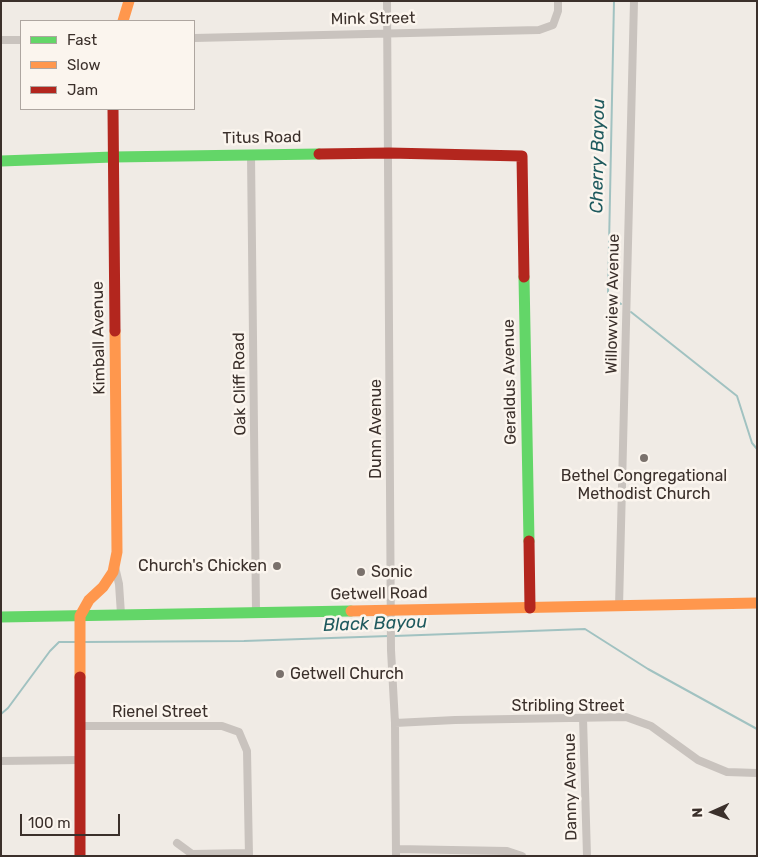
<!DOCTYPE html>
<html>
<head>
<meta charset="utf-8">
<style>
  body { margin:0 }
  #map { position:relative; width:758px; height:857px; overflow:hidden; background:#f0ebe5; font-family:Rubik,sans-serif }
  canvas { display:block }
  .frame { position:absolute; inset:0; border:2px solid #3b302b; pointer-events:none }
  .legend { position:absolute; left:20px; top:20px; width:175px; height:90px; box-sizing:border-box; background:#fbf5ee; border:1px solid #aea6a0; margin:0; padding:6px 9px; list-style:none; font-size:15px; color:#3b302b }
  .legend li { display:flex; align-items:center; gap:10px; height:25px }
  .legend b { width:25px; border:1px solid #aea6a0 }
  .north { position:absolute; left:688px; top:787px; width:50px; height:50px; -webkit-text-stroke:4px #fbf5ee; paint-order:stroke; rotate:268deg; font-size:14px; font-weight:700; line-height:20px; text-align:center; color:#3b302b }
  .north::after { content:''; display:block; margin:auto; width:18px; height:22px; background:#3b302b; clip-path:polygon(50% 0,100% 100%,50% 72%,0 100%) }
  .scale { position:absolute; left:20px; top:814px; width:100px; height:22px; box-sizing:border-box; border:2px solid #3b302b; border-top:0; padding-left:6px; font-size:15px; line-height:18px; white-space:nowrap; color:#3b302b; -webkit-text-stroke:4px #fbf5ee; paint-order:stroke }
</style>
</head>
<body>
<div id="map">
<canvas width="758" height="857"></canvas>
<div class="frame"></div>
<ul class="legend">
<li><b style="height:6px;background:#63d668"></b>Fast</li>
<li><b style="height:6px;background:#ff974d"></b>Slow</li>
<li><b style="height:6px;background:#b3261e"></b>Jam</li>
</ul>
<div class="north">N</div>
<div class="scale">100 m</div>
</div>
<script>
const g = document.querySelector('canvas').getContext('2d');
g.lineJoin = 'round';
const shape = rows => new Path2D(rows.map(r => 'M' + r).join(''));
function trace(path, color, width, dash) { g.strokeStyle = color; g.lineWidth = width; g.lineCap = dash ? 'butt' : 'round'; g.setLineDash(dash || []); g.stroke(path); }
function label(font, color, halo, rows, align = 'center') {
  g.font = font + ' Rubik,sans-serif'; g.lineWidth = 5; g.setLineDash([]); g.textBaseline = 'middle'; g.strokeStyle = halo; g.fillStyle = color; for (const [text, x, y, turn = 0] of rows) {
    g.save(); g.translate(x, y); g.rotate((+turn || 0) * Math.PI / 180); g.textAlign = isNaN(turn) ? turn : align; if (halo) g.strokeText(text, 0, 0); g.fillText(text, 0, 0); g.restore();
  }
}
const stream = shape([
  [614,1,608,294,621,304],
  [631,312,737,396,752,443,757,449],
  [394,636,585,629,648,669,757,729],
  [84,642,244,641,389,636],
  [1,714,8,708,50,651,59,642,77,642]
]);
const street = shape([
  [387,1,391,650,395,723,396,856],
  [194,38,539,30,553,25,558,11,558,1],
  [1,40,21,40],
  [251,155,256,612],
  [115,567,119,584,121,614],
  [619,607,634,1],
  [583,718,587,856],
  [395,723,455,720,626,717,651,726,698,760,727,772,757,773],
  [80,726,222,726,239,732,247,751,249,856],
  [1,761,79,760],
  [177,843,192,854,249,853],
  [396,849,507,851,522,856]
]);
const fast = shape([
  [1,161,113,157,319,154],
  [524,277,529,541],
  [1,617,351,611]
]);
const slow = shape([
  [123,21,129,1],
  [351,611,757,603],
  [80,677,80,616,89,600,103,587,113,572,117,552,115,331]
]);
const jam = shape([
  [113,109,115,331],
  [319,154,389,153,522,156,524,277],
  [529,541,530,608],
  [80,677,80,856]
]);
const markers = [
  [644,458,5,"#7a716c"],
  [277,566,5,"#7a716c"],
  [361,572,5,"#7a716c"],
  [280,674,5,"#7a716c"]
];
const streetNames = [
  ["Mink Street",373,19,-1],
  ["Titus Road",262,138,-1],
  ["Willowview Avenue",613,304,-89],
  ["Kimball Avenue",99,338,-91],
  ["Geraldus Avenue",510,382,-91],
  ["Oak Cliff Road",240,384,-91],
  ["Dunn Avenue",376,429,-90],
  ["Getwell Road",379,594,-1],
  ["Stribling Street",568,706],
  ["Rienel Street",160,712],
  ["Danny Avenue",571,787,-91]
];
const poiNames = [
  ["Bethel Congregational",644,476,"center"],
  ["Methodist Church",644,494,"center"],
  ["Church's Chicken",267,566,"right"],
  ["Sonic",371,572],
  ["Getwell Church",290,674]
];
const waterNames = [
  ["Cherry Bayou",598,156,-89],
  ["Black Bayou",375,624,-2]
];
trace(stream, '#a1c2c1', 2);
trace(street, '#c9c3be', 8);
trace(fast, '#63d668', 11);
trace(slow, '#ff974d', 11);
trace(jam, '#b3261e', 11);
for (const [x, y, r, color] of markers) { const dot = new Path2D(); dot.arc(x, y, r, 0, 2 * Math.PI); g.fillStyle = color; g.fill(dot); trace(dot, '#fbf5ee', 2); }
label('16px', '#3b302b', '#fbf5ee', streetNames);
label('16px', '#3b302b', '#fbf5ee', poiNames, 'left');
label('italic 18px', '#1f5a5e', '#fbf5ee', waterNames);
</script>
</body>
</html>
